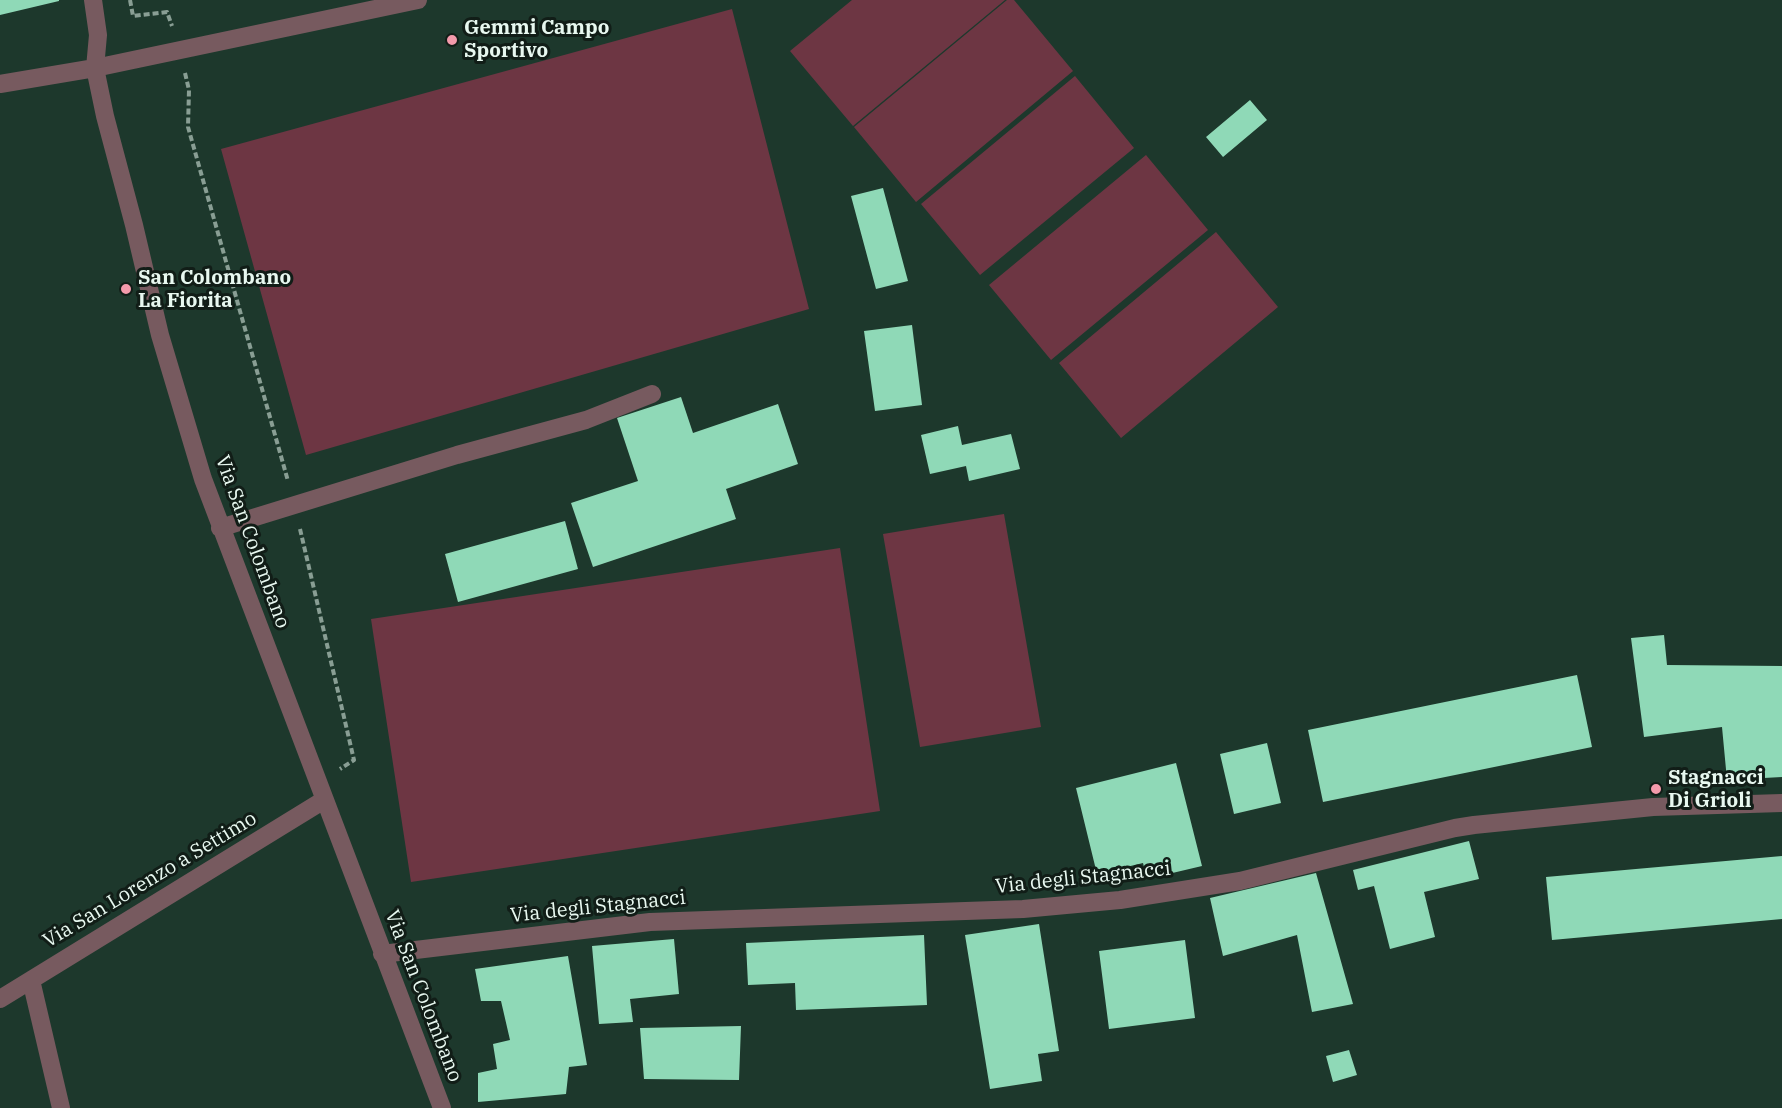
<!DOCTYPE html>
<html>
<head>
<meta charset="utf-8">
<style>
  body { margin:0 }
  canvas { display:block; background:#1d382c }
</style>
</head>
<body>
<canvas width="1782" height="1108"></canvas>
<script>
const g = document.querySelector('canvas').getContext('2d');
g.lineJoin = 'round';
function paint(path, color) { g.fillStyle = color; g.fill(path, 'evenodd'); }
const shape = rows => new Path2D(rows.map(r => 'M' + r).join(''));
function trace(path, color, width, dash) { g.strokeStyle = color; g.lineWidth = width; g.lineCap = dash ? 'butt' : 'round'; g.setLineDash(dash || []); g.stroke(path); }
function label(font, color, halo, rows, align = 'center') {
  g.font = font + ' "IBM Plex Serif",serif'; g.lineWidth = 6; g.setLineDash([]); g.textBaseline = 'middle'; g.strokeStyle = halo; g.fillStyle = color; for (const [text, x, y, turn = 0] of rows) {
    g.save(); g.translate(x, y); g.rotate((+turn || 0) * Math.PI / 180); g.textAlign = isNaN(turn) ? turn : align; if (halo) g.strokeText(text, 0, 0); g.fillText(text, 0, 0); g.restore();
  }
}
const green = shape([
  [852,0,1005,0,853,126,790,51],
  [1007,0,1014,0,1073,71,916,202,854,127],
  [732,9,809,309,306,455,221,149],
  [1075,76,1134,148,980,275,921,204],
  [1146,155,1208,230,1051,360,989,285],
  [1216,232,1278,307,1121,438,1059,363],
  [1004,514,1041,727,920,747,883,534],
  [840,548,880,811,411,882,371,619]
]);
const building = shape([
  [0,0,59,0,59,1,0,15],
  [1250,100,1267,120,1223,157,1206,137],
  [883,188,908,281,876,289,851,196],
  [912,325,922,405,875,411,864,331],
  [681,397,693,433,778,404,798,464,726,489,736,519,593,567,571,503,638,481,617,418],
  [958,426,962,445,1011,434,1020,469,969,481,966,466,930,474,921,435],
  [565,521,578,569,458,602,445,554],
  [1664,635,1667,665,1782,666,1782,777,1727,780,1722,727,1644,737,1631,638],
  [1577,675,1592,747,1323,802,1308,730],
  [1267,743,1281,803,1234,814,1220,754],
  [1176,763,1202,866,1147,879,1143,863,1097,874,1076,788],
  [1469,841,1479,879,1424,892,1435,937,1390,949,1374,886,1358,890,1353,870],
  [1782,856,1782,919,1552,940,1546,877],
  [1316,873,1353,1004,1312,1012,1297,935,1223,956,1210,898],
  [1039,924,1059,1051,1038,1054,1042,1081,990,1089,965,935],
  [924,935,927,1005,796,1010,795,983,748,985,746,943],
  [674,939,679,994,630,999,633,1022,599,1024,592,946],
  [1185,940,1195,1018,1109,1029,1099,951],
  [568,956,587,1065,569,1067,566,1094,478,1102,478,1073,497,1069,493,1044,510,1040,501,1001,481,1001,475,969],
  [741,1026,739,1080,644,1079,640,1028],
  [1349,1050,1357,1075,1333,1082,1326,1056]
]);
const path = shape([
  [130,0,133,16,167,12,172,26],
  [185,73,189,90,188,127,288,481],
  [300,529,354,760,340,769]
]);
const minor = shape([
  [93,0,98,35,95,68,105,116,134,225,160,335,203,479,442,1108],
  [0,84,95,68,418,0],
  [220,528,457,455,586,420,652,394],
  [382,954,650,922,1023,909,1120,900,1240,881,1455,828,1474,825,1653,807,1782,803],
  [31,980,61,1108],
  [0,999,324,800]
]);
const markers = [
  [452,40,6,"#f39aab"],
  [126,289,6,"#f39aab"],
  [1656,789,6,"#f39aab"]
];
const poiNames = [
  ["Gemmi Campo",464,28],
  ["Sportivo",464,51],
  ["San Colombano",138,278],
  ["La Fiorita",138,301],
  ["Stagnacci",1668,778],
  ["Di Grioli",1668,801]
];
const streetNames = [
  ["Via San Colombano",252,542,70],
  ["Via degli Stagnacci",1083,878,-6],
  ["Via San Lorenzo a Settimo",150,880,-31],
  ["Via degli Stagnacci",598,907,-6],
  ["Via San Colombano",423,996,69]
];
paint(green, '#6d3643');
paint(building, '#8fd9b7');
trace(path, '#899e94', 4, [6, 3]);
trace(minor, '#775a5f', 18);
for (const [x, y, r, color] of markers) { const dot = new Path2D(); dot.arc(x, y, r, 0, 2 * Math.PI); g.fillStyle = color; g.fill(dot); trace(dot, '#111d17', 2); }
label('bold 20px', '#e8f8f0', '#111d17', poiNames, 'left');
label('20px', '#e8f8f0', '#111d17', streetNames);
</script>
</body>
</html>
